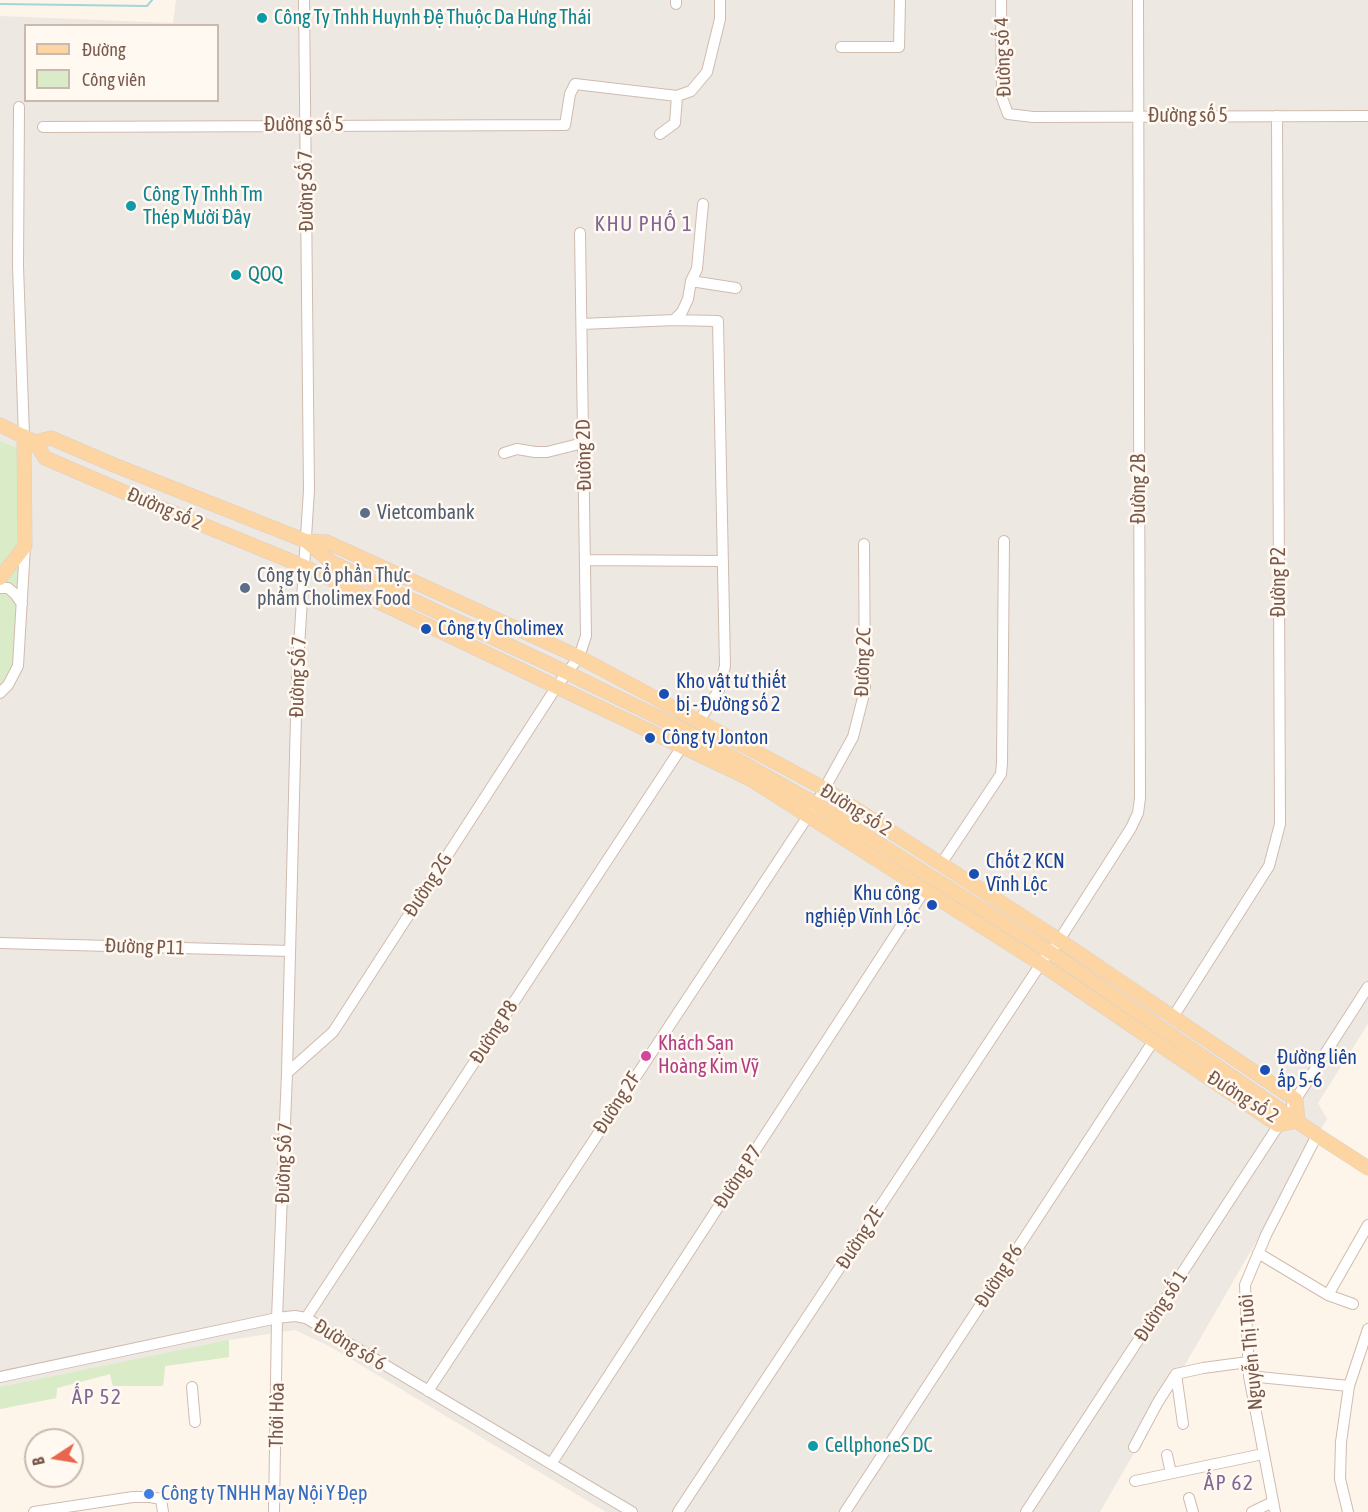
<!DOCTYPE html>
<html>
<head>
<meta charset="utf-8">
<style>
  body { margin:0 }
  #map { position:relative; width:1368px; height:1512px; overflow:hidden; background:#fdf5ea; font-family:"Asap Condensed",sans-serif }
  canvas { display:block }
  .legend { position:absolute; left:24px; top:24px; width:195px; height:78px; box-sizing:border-box; background:#fff9f1; border:2px solid #c9b9af; margin:0; padding:8px 10px; list-style:none; font-size:18px; color:#79594c }
  .legend li { display:flex; align-items:center; gap:12px; height:30px }
  .legend b { width:30px; border:2px solid #c9b9af }
  .north { position:absolute; left:24px; top:1428px; width:60px; height:60px; box-sizing:border-box; background:#fff9f1; border:2px solid #c9b9af; border-radius:50%; rotate:258deg; font-size:16px; font-weight:700; line-height:24px; text-align:center; color:#79594c }
  .north::after { content:''; display:block; margin:auto; width:21px; height:27px; background:#e8664e; clip-path:polygon(50% 0,100% 100%,50% 72%,0 100%) }
</style>
</head>
<body>
<div id="map">
<canvas width="1368" height="1512"></canvas>
<ul class="legend">
<li><b style="height:8px;background:#fcd5a3"></b>Đường</li>
<li><b style="height:16px;background:#d9ecc7"></b>Công viên</li>
</ul>
<div class="north">B</div>
</div>
<script>
const g = document.querySelector('canvas').getContext('2d');
g.lineJoin = 'round';
function paint(path, color) { g.fillStyle = color; g.fill(path, 'evenodd'); }
const shape = rows => new Path2D(rows.map(r => 'M' + r).join(''));
function trace(path, color, width, dash) { g.strokeStyle = color; g.lineWidth = width; g.lineCap = dash ? 'butt' : 'round'; g.setLineDash(dash || []); g.stroke(path); }
function label(font, color, halo, rows, align = 'center') {
  g.font = font + ' "Asap Condensed",sans-serif'; g.lineWidth = 5; g.setLineDash([]); g.textBaseline = 'middle'; g.strokeStyle = halo; g.fillStyle = color; for (const [text, x, y, turn = 0] of rows) {
    g.save(); g.translate(x, y); g.rotate((+turn || 0) * Math.PI / 180); g.textAlign = isNaN(turn) ? turn : align; if (halo) g.strokeText(text, 0, 0); g.fillText(text, 0, 0); g.restore();
  }
}
const industrial = shape([
  [176,0,1368,0,1368,1024,1318,1103,1327,1119,1100,1512,606,1512,329,1346,295,1330,229,1340,229,1357,165,1366,163,1386,113,1386,110,1374,57,1388,56,1398,0,1409,0,16,173,23],
  [26,26,218,26,218,100,26,100]
]);
const green = shape([
  [0,441,23,450,16,658,6,680,0,687],
  [229,1340,229,1357,165,1366,163,1386,113,1386,110,1374,57,1388,56,1398,0,1409,0,1387]
]);
const stream = shape([
  [0,4,147,6,152,0]
]);
const minor = shape([
  [676,0,676,4],
  [1001,0,1002,98,1008,114,1033,117,1368,116],
  [841,47,899,47,900,0],
  [19,107,18,266,24,436],
  [43,127,565,125,570,94,575,84,677,96,691,91,707,72,720,19,720,0],
  [660,134,675,123,677,96],
  [691,281,736,288],
  [674,320,718,321,725,666,719,690,699,721],
  [582,324,674,320,682,312,688,299,691,281,697,269,703,204],
  [504,453,517,449,535,452,547,452,583,443],
  [585,560,723,561],
  [0,588,8,588,15,594,22,604],
  [0,693,8,685,18,666,25,546],
  [941,864,1001,774,1002,763,1004,541],
  [0,943,290,951],
  [1056,945,1131,828,1138,813,1140,798,1138,0],
  [1173,1017,1269,866,1280,824,1277,116],
  [287,1073,333,1032,557,686,579,657,586,636,580,233],
  [1292,1105,1368,987],
  [1258,1253,1328,1295,1368,1225],
  [1328,1295,1353,1304],
  [306,1318,685,742],
  [1176,1374,1183,1424],
  [1249,1376,1349,1386],
  [0,1377,277,1318,295,1316,306,1318,632,1512],
  [192,1387,195,1422],
  [428,1391,816,804,853,737,865,690,864,544],
  [1134,1447,1158,1402,1176,1374,1203,1368,1248,1362],
  [1167,1455,1171,1473],
  [551,1464,924,891],
  [1135,1481,1263,1454],
  [1189,1498,1193,1512],
  [34,1512,133,1497,150,1497,161,1499,163,1512],
  [274,1512,277,1318,287,1073,297,678,309,490,304,0],
  [678,1512,1044,959],
  [845,1512,1154,1040],
  [1026,1512,1282,1120],
  [1252,1512,1273,1502],
  [1275,1512,1249,1376,1245,1285,1266,1235,1317,1135],
  [1348,1512,1340,1479,1341,1442,1349,1386,1368,1329]
]);
const major = shape([
  [0,425,35,442,45,458,159,507,303,566,750,779,1041,964,1278,1125,1298,1121],
  [35,442,51,438,114,465,306,541,327,542,579,657,825,789,1059,940,1296,1100,1298,1121],
  [306,541,331,562,568,673,680,728,816,804,1050,952,1317,1135,1368,1168],
  [0,578,25,546,24,436]
]);
const markers = [
  [262,18,6,"#0f9aa8"],
  [131,206,6,"#0f9aa8"],
  [236,275,6,"#0f9aa8"],
  [365,513,6,"#5c6f8a"],
  [245,588,6,"#5c6f8a"],
  [426,629,6,"#1a4fb4"],
  [664,694,6,"#1a4fb4"],
  [650,738,6,"#1a4fb4"],
  [974,874,6,"#1a4fb4"],
  [932,905,6,"#1a4fb4"],
  [646,1056,6,"#d1479c"],
  [1265,1070,6,"#1a4fb4"],
  [813,1446,6,"#0f9aa8"],
  [149,1494,6,"#3f7fe0"]
];
const cultureNames = [
  ["Công Ty Tnhh Huynh Đệ Thuộc Da Hưng Thái",274,18],
  ["Công Ty Tnhh Tm",143,195],
  ["Thép Mười Đây",143,218],
  ["QOQ",248,275],
  ["CellphoneS DC",825,1446]
];
const streetNames = [
  ["Đường số 4",1003,57,-92],
  ["Đường số 5",1188,116],
  ["Đường số 5",304,125],
  ["Đường Số 7",306,191,-91],
  ["Đường 2D",584,455,-91],
  ["Đường 2B",1139,489,-90],
  ["Đường số 2",165,509,23],
  ["Đường P2",1279,582,-90],
  ["Đường 2C",863,662,-88],
  ["Đường Số 7",298,677,-88],
  ["Đường số 2",856,810,32],
  ["Đường 2G",428,885,-57],
  ["Đường P11",145,947,2],
  ["Đường P8",494,1032,-57],
  ["Đường số 2",1243,1097,32],
  ["Đường 2F",617,1103,-57],
  ["Đường Số 7",284,1163,-88],
  ["Đường P7",738,1177,-57],
  ["Đường 2E",860,1238,-57],
  ["Đường P6",999,1276,-57],
  ["Đường số 1",1161,1306,-57],
  ["Đường số 6",350,1345,31],
  ["Nguyễn Thị Tuôi",1251,1352,-95],
  ["Thới Hòa",277,1415,-89]
];
const serviceNames = [
  ["Vietcombank",377,513],
  ["Công ty Cổ phần Thực",257,576],
  ["phẩm Cholimex Food",257,599]
];
const transitNames = [
  ["Công ty Cholimex",438,629],
  ["Kho vật tư thiết",676,682],
  ["bị - Đường số 2",676,705],
  ["Công ty Jonton",662,738],
  ["Chốt 2 KCN",986,862],
  ["Vĩnh Lộc",986,885],
  ["Khu công",920,894,"right"],
  ["nghiệp Vĩnh Lộc",920,917,"right"],
  ["Đường liên",1277,1058],
  ["ấp 5-6",1277,1081]
];
const hotelNames = [
  ["Khách Sạn",658,1044],
  ["Hoàng Kim Vỹ",658,1067]
];
const shopNames = [
  ["Công ty TNHH May Nội Y Đẹp",161,1494]
];
const neighbourhoodNames = [
  ["KHU PHỐ 1",644,224],
  ["ẤP 52",97,1397],
  ["ẤP 62",1229,1483]
];
paint(industrial, '#eee8e3');
paint(green, '#d9ecc7');
trace(stream, '#a3d5da', 2);
trace(minor, '#d0bbae', 12);
trace(major, '#d9d1cd', 15);
trace(minor, '#fff', 10);
trace(major, '#fcd5a3', 14);
for (const [x, y, r, color] of markers) { const dot = new Path2D(); dot.arc(x, y, r, 0, 2 * Math.PI); g.fillStyle = color; g.fill(dot); trace(dot, '#fff9f1', 2); }
label('20px', '#0d838f', '#fff9f1', cultureNames, 'left');
label('20px', '#79594c', '#fff9f1', streetNames);
label('20px', '#4e5e75', '#fff9f1', serviceNames, 'left');
label('20px', '#164399', '#fff9f1', transitNames, 'left');
label('20px', '#b23c85', '#fff9f1', hotelNames, 'left');
label('20px', '#366cbe', '#fff9f1', shopNames, 'left');
g.letterSpacing = '1.5px';
label('21px', '#816595', '#fff9f1', neighbourhoodNames);
g.letterSpacing = '0px';
</script>
</body>
</html>
